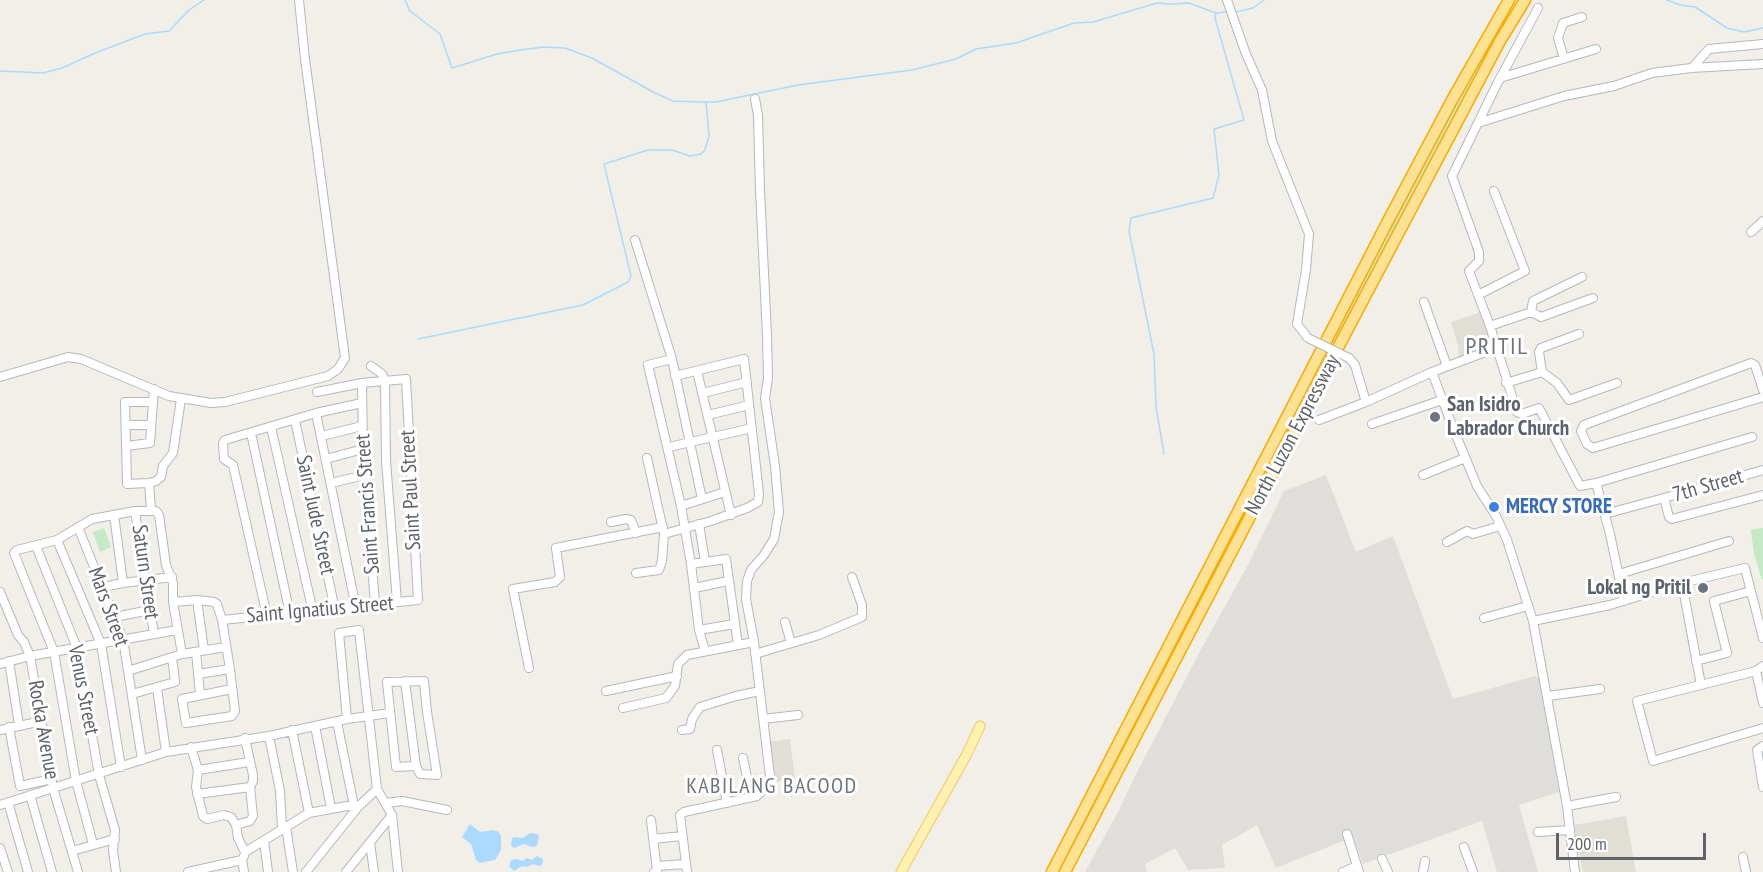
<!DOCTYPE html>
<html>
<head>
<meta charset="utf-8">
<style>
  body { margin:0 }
  #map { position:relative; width:1763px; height:872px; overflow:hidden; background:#f1efe8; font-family:"PT Sans Narrow",sans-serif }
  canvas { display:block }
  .scale { position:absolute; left:1556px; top:833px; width:150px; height:27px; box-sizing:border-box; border:3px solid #5f6368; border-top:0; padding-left:8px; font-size:18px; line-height:21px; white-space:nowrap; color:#5f6368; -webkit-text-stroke:4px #fff; paint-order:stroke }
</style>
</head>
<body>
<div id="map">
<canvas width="1763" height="872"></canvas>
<div class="scale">200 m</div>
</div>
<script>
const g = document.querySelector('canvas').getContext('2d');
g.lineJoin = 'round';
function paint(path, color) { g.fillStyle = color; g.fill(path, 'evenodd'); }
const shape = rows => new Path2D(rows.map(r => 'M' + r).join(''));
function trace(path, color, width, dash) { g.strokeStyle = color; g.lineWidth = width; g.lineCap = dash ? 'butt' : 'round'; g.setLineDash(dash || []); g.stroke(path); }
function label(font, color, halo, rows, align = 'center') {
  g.font = font + ' "PT Sans Narrow",sans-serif'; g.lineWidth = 6; g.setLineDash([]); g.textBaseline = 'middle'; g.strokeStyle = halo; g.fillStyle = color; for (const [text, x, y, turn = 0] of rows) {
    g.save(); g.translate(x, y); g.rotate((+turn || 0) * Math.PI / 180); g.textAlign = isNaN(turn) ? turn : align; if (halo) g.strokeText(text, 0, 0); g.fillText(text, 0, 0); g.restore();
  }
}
const industrial = shape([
  [1326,475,1356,552,1393,536,1453,699,1535,676,1540,679,1559,792,1519,805,1538,872,1497,872,1482,821,1363,864,1353,837,1276,868,1257,825,1222,845,1225,868,1188,870,1175,848,1145,864,1147,872,1085,872,1119,810,1136,774,1204,644,1248,565,1284,491]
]);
const education = shape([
  [1481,312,1492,347,1460,360,1458,351,1459,349,1451,322],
  [790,739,795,779,773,782,768,742],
  [1626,816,1636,872,1583,872,1574,825]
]);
const green = shape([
  [1512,0,1519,0,1432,156,1059,872,1053,872,1428,153],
  [104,528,111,547,100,552,93,532],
  [1763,528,1763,579,1762,580,1754,554,1751,530]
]);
const water = shape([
  [470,824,480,832,493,830,499,832,501,837,501,850,495,860,480,863,476,860,471,844,462,837],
  [530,833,537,834,539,836,537,846,532,847,524,844,514,848,511,845,512,838,516,837,523,838],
  [537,856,543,859,543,863,540,866,533,864,527,867,522,866,514,871,509,866,511,860,516,859,523,861,527,858,532,860]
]);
const stream = shape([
  [405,0,410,11,440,34,452,68,497,54,521,50,543,47,565,48,592,58,655,93,673,101,700,102,716,102,798,85,912,70,956,59,976,49,1016,43,1074,23,1093,22,1157,3,1171,4,1189,3,1216,13,1228,12],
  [1667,0,1680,5,1695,7,1727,28,1744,32,1763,28],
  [1236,12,1253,8,1264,0],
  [0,71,43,73,62,68,95,53,145,34,169,31,189,10,204,0],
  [418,339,583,305,628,282,631,276,604,164,648,150,672,150,690,156,701,154,705,150,709,136,706,102],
  [1164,454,1156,407,1154,354,1129,231,1131,218,1213,198,1219,175,1214,129,1244,120,1215,18,1216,13]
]);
const minor = shape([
  [1227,0,1246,54,1262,90,1272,141,1309,234,1306,270,1297,324,1308,338],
  [1538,8,1497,84,1452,176,1479,252,1479,261,1469,271,1490,326,1517,412,1522,414,1539,408,1580,486,1596,483,1752,437],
  [1564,59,1558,38,1563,23,1582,17],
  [1692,68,1709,49,1763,44],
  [1500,78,1596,49],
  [1478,123,1564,96,1614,86,1652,73,1691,68,1763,64],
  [1751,232,1763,221],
  [635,240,672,359,702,499],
  [1478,295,1525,271,1494,191],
  [1424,302,1447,366],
  [1531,312,1533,301,1582,277],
  [1490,326,1531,312,1541,317,1593,298],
  [1349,358,1355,365,1366,402],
  [672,359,648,365,681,506,691,564,699,630,705,651],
  [371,366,382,374,385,381,386,461,397,602],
  [697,371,731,515],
  [1432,372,1453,428,1477,486,1496,516,1507,540,1533,621,1567,806,1575,872],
  [1542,372,1539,352,1541,348,1579,334],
  [0,377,68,357,81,359,169,396,211,403,225,402,328,376,338,369,345,358,305,59,299,0],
  [362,383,363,449,375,604],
  [1506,383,1542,372,1557,383,1569,400,1617,383],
  [1763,390,1755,365,1751,363,1584,425,1581,431,1587,444,1593,448,1763,397],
  [703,393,747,382],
  [152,402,125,402,127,484,149,483,156,481,161,477,163,466,173,453,181,399],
  [316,413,356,608],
  [708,415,749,405],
  [295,420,335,610],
  [1319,420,1366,402,1432,372,1496,348],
  [1372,424,1442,400],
  [126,425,151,425],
  [271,427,313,612],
  [251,433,290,614],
  [322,436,362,426],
  [126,446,150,443,154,389],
  [669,447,752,428],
  [326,459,363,449],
  [1763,470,1664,498,1669,517,1672,519,1763,495],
  [1423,475,1465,458],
  [149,483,151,510],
  [331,483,365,475],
  [1596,483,1610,534,1624,601],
  [681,506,725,492],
  [135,511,154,634],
  [1605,514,1664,498],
  [114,515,123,583],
  [611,522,626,519,631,520,636,533],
  [699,524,705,562],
  [78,527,123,639,142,760],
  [664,534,711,521,747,508,758,502,759,494,744,359,675,376],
  [57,540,101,644,121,767],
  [1447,542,1467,531,1473,534,1500,526],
  [36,546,77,648,99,775,115,830,113,851,116,872],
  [691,564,726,559,738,645],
  [636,573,659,570,662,561,664,534,647,458],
  [1619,574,1729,541],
  [1682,583,1701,685],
  [103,587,123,583,172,577],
  [694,588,728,581],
  [0,592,18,635,24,642,30,656,53,788,78,872],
  [197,600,214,602,217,604,222,620,230,669,235,711,232,716,186,723,182,699,232,689],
  [173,602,197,600,204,650],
  [267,616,233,465,224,459,223,443,225,440,316,413,362,403],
  [115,617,150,610],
  [1484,618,1528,606],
  [222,620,418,600,406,379,362,383,317,392],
  [1533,621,1610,605,1682,583,1745,568,1763,638],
  [785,622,791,643],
  [699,630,734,624],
  [196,652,200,694],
  [755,654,819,635,862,617,862,605,852,577],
  [9,661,19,725],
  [1696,661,1727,653,1714,601,1751,591],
  [0,664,30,656,177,630],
  [1763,666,1756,671,1637,701,1653,761,1763,728],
  [529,668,513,589,555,582,560,577,556,548,663,527],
  [128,671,182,654,226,647],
  [1756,671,1763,703],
  [198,674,230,669],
  [405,681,416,766],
  [424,681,427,712,437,775,420,774,416,766,396,767,387,682,424,681],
  [157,688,166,752],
  [606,691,677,676],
  [132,694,175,682,172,657],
  [1548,696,1600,689],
  [623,708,666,698,675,686,678,664,687,655,754,642],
  [347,719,339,633,359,630,377,789,392,815,398,872],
  [763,719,798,715],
  [337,722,354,806],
  [315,726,331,808],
  [9,727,20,786,52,779],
  [0,730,42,721],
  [292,730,309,813],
  [682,730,690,729,692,719,700,707,736,696,760,691],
  [269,736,280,791,282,829],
  [1763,746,1757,750,1763,787],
  [191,747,198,770,196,787,203,816,207,819,224,815,231,817,236,825,238,838,245,852],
  [717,750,727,803],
  [743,758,751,797],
  [198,770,249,762],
  [197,794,250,787],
  [30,795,52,872],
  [8,802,28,872],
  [385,803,402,801,447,810],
  [0,805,166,752,269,736,347,719,390,713],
  [1567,806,1616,797],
  [651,820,657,871,654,872],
  [236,825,250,821,253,816,250,787,253,781,253,775,245,738],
  [286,827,293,872],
  [1538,832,1570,830],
  [1347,834,1359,872],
  [653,839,682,836],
  [264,841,268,872],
  [370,843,374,872],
  [93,844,76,781,54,652,14,553,17,550,57,540,92,519,135,511,156,511,159,515,166,565,173,583,173,602,182,654],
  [1464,847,1473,872],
  [0,848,8,872],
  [72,851,115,839],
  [245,852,309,813,347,806,358,807],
  [244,856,242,860,244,872],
  [1743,857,1746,872],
  [1382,859,1388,872],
  [657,866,686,864],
  [188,872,242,860],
  [306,872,358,807,377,789],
  [346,872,392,815],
  [687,872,680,815,684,812,757,796,766,787,770,776,754,642,746,599,747,581,751,570,764,555,774,539,779,512,775,466,765,398,768,378,767,335,760,190,758,115,755,99],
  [1343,872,1357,866],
  [1423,872,1425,861]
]);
const major = shape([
  [901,872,967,754,980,726]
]);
const highway = shape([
  [1052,872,1389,219,1452,100,1509,0],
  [1065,872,1332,359,1500,41,1525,0]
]);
const minorBridge = shape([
  [1308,338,1349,358]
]);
const markers = [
  [1435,417,6,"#6b7280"],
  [1494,507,6,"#3f7fe0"],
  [1703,588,6,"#6b7280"]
];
const worshipNames = [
  ["San Isidro",1447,405],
  ["Labrador Church",1447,429],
  ["Lokal ng Pritil",1691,588,"right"]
];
const streetNames = [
  ["North Luzon Expressway",1293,435,-62],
  ["7th Street",1708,486,-16],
  ["Saint Paul Street",411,490,-93],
  ["Saint Francis Street",368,504,-94],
  ["Saint Jude Street",315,515,78],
  ["Saturn Street",145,572,82],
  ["Mars Street",108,607,70],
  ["Saint Ignatius Street",320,610,-5],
  ["Venus Street",83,690,79],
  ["Rocka Avenue",43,730,80]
];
const shopNames = [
  ["MERCY STORE",1506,507]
];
const neighbourhoodNames = [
  ["KABILANG BACOOD",772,787]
];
const quarterNames = [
  ["PRITIL",1497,347]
];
paint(industrial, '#e0deda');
paint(education, '#e1ded6');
paint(green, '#c5e8c5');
paint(water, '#aadaff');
trace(stream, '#aadaff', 1.5);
trace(minor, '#b5b8bc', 10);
trace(major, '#f2c960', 11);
trace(highway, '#f9ab00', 13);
trace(minor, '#fff', 8);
trace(major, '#fff2af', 9);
trace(highway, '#fde293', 10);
trace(minorBridge, '#b5b8bc', 10, []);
trace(minorBridge, '#fff', 8);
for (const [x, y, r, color] of markers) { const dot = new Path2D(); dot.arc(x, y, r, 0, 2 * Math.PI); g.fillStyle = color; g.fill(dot); trace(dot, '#fff', 2); }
label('bold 21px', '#5b616d', '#fff', worshipNames, 'left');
label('21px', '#5f6368', '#fff', streetNames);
label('bold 21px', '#366cbe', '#fff', shopNames, 'left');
g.letterSpacing = '1.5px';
label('22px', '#70757a', '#fff', neighbourhoodNames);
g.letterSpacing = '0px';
g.letterSpacing = '1.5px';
label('24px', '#70757a', '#fff', quarterNames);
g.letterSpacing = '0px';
</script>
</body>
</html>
